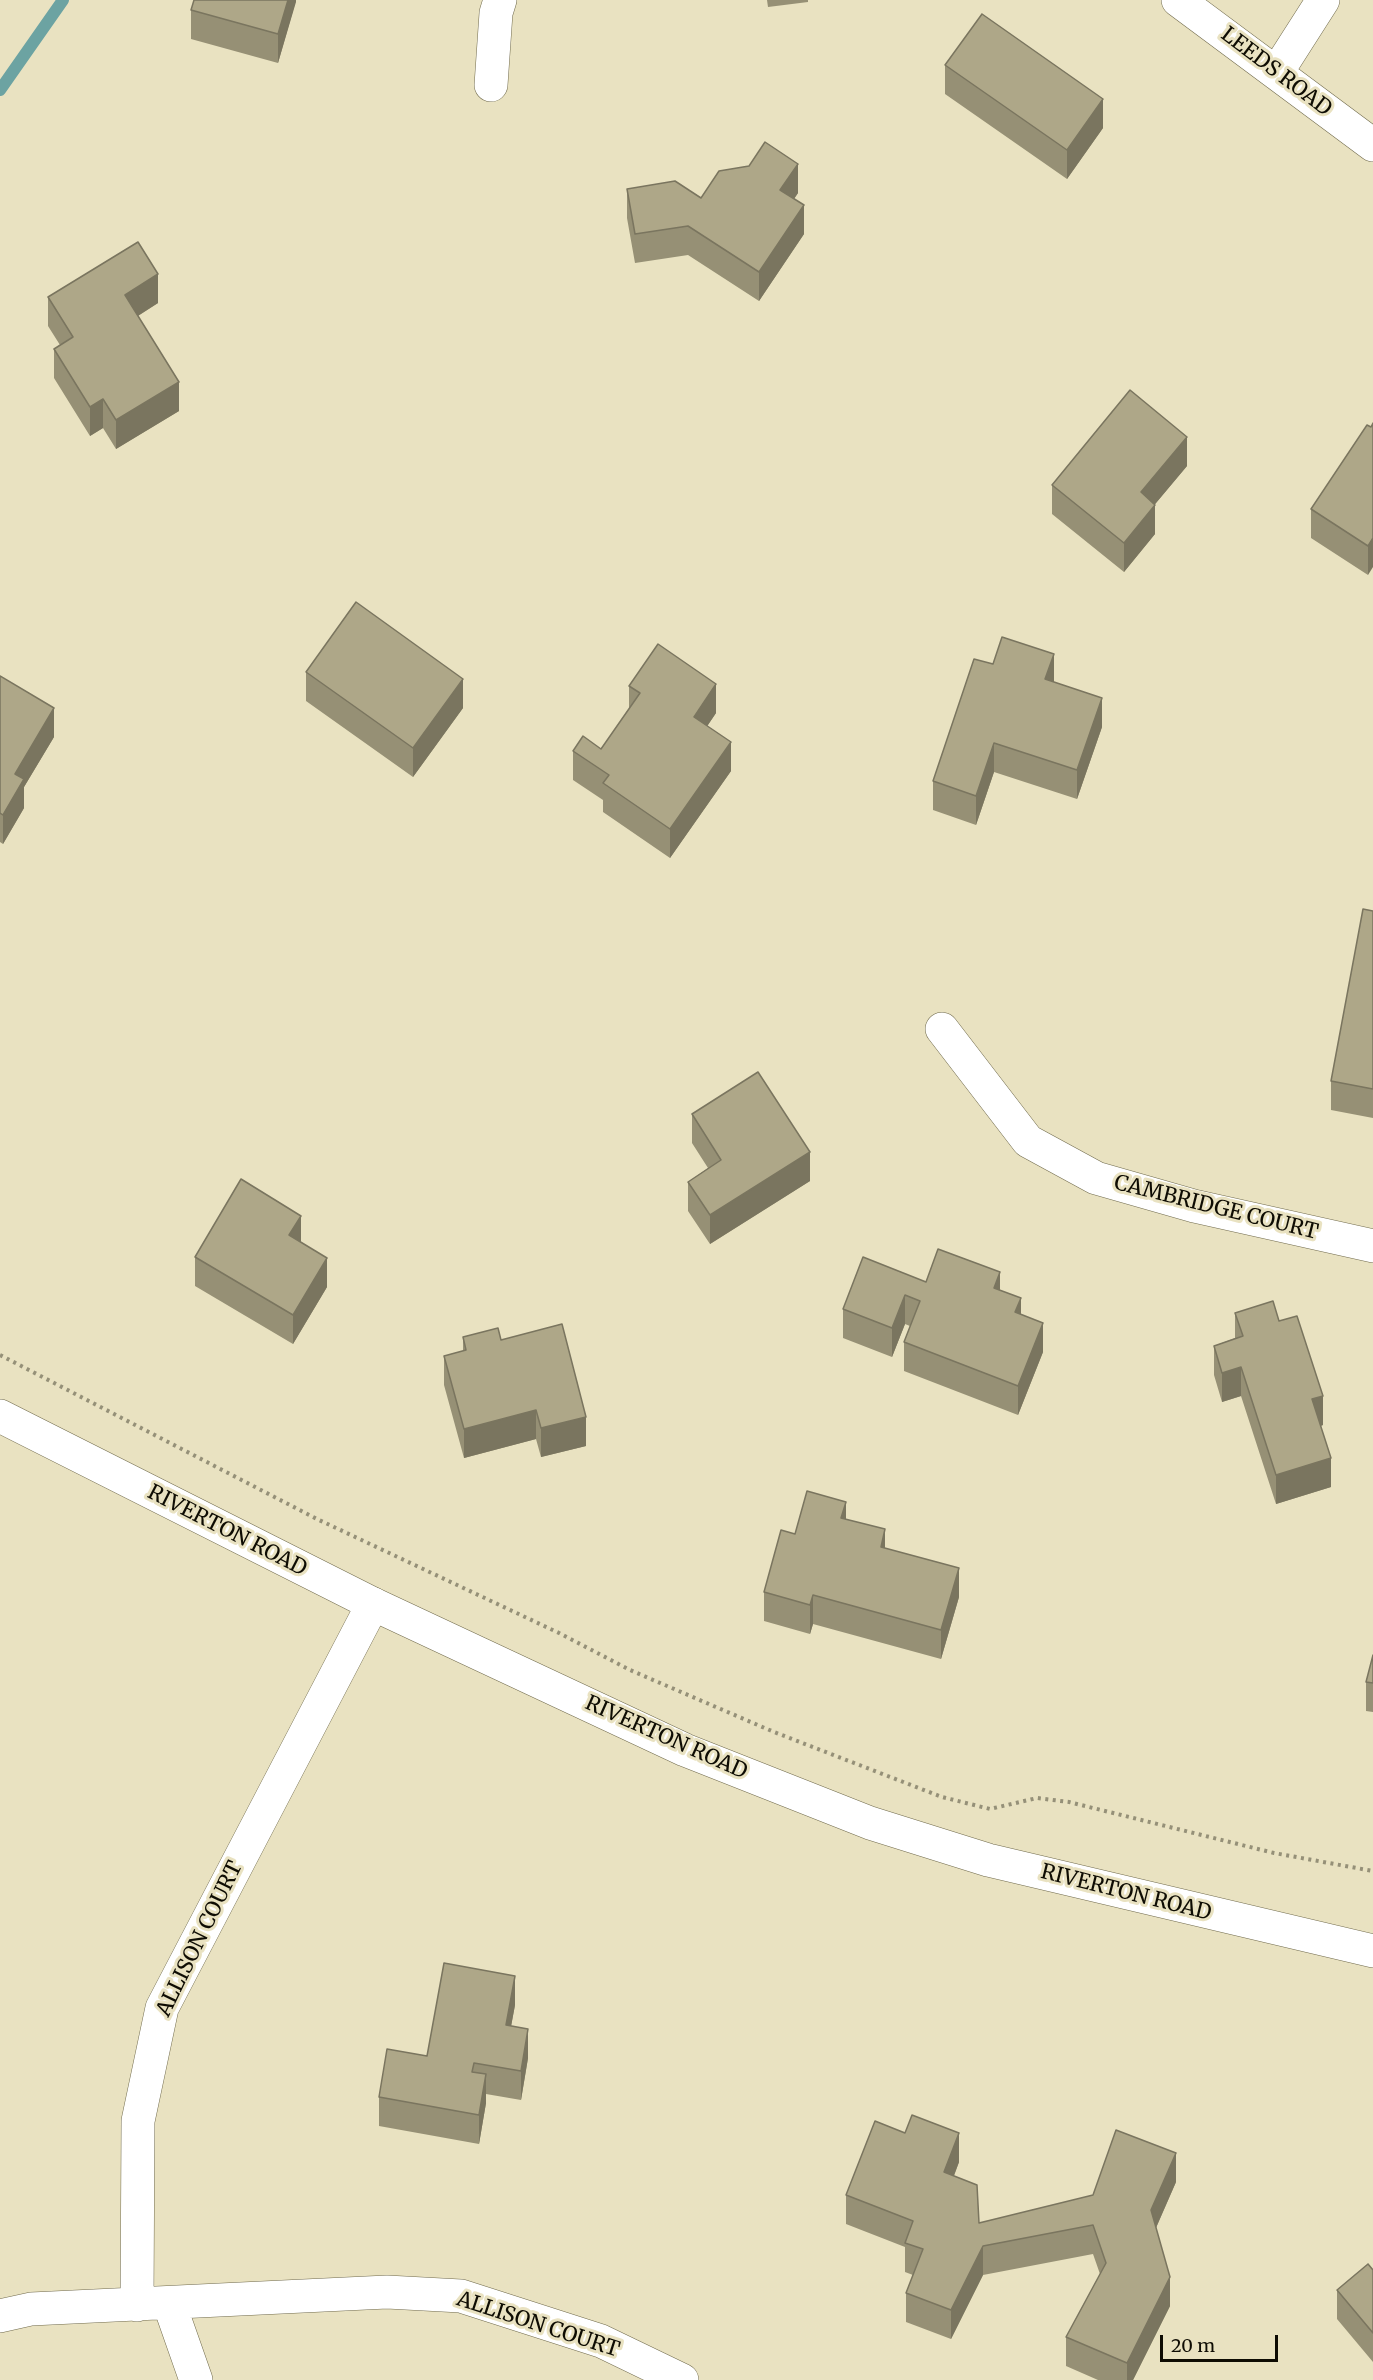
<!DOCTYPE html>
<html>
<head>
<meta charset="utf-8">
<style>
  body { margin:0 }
  #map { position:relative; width:1373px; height:2380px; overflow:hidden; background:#e9e2c1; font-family:Merriweather,serif }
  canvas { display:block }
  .scale { position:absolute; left:1160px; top:2335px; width:118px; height:27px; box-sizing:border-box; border:3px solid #0e0c03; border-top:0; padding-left:8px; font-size:18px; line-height:21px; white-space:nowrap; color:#0e0c03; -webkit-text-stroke:4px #e9e2c1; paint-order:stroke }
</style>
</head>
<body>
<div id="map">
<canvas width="1373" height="2380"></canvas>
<div class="scale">20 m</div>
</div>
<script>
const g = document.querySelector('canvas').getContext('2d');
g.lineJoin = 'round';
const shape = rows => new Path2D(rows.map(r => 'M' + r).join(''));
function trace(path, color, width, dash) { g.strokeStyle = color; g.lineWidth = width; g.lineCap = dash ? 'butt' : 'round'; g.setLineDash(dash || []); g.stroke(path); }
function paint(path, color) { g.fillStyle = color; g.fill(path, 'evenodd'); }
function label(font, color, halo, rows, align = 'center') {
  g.font = font + ' Merriweather,serif'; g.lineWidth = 6; g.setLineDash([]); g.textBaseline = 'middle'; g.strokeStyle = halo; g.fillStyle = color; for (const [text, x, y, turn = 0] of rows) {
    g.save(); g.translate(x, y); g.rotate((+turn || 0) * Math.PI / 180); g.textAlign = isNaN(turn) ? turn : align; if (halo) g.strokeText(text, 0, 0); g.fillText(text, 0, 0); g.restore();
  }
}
const stream = shape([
  [0,90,63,0]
]);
const path = shape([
  [0,1355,317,1519,559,1633,630,1670,774,1732,942,1797,990,1809,1037,1798,1069,1802,1274,1853,1373,1871]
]);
const minor = shape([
  [1178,0,1373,145],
  [1277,72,1323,0],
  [491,85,496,13,500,0],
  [942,1029,1028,1141,1096,1178,1194,1206,1373,1246],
  [169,2303,196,2380],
  [137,2305,138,2121,162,2008,373,1604],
  [0,2316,31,2309,387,2292,461,2296,601,2341,682,2380]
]);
const major = shape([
  [0,1416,373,1604,685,1750,870,1823,988,1860,1373,1951]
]);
const wall = shape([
  [296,0,278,63,191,39,191,10],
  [767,0,808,0,808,2,768,7],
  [945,65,1103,128,1067,179,945,94],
  [627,189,701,198,798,193,794,199,804,234,759,301,688,255,635,263,627,218],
  [48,297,158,303,138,316,179,411,116,449,103,428,90,436,54,378,54,349,60,345,48,326],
  [1371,427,1368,575,1311,538,1311,509],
  [1187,466,1155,504,1155,534,1124,572,1052,514,1052,485],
  [306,672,463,708,413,777,306,701],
  [0,676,54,737,24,787,24,808,3,844,0,842],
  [1054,682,1102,727,1077,799,994,772,976,825,933,810,933,781],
  [629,686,716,713,707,726,731,771,670,858,603,812,603,800,573,780,573,751,601,749,629,709],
  [1373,911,1373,1118,1331,1110,1331,1081],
  [692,1114,810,1181,710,1244,688,1211,688,1182,708,1168,692,1143],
  [301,1242,327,1287,293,1344,195,1286,195,1257],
  [926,1282,1000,1290,1021,1314,1043,1352,1018,1415,904,1371,904,1342,910,1326,905,1324,892,1357,843,1338,843,1309],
  [1235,1313,1279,1321,1323,1425,1321,1426,1331,1487,1276,1504,1241,1396,1222,1402,1214,1375,1214,1346,1235,1338],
  [463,1337,501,1340,586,1446,541,1457,536,1439,464,1458,444,1385,444,1356,463,1351],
  [846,1519,885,1548,959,1597,941,1659,813,1624,810,1634,764,1621,764,1592],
  [1373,1655,1373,1712,1366,1711,1366,1682],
  [515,2005,511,2026,528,2058,521,2100,486,2094,486,2103,479,2144,379,2126,379,2097,427,2056],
  [905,2133,959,2162,954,2176,979,2223,1176,2182,1156,2228,1170,2306,1133,2380,1098,2380,1066,2366,1066,2337,1100,2274,1093,2254,983,2275,951,2339,906,2322,906,2293,913,2275,905,2272,905,2247,846,2224,846,2195],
  [1373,2270,1373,2362,1337,2319,1337,2290]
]);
const shadedWall = shape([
  [288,0,296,0,296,2,278,63,278,34],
  [1103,99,1103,128,1067,179,1067,150],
  [798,164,798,193,780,219,780,190],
  [804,205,804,234,759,301,759,272],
  [158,274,158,303,125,324,125,295],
  [179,382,179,411,116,449,116,420],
  [103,399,103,428,90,436,90,407],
  [1187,437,1187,466,1141,521,1141,492],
  [1155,505,1155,534,1124,572,1124,543],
  [1373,538,1373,567,1368,575,1368,546],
  [1054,654,1054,683,1045,679],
  [463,679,463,708,413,777,413,748],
  [716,684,716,713,694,746,694,717],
  [1102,698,1102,727,1077,799,1077,770],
  [54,708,54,737,24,787,24,808,3,844,3,815,15,774],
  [731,742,731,771,670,858,670,829],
  [994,743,994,772,976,825,976,796],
  [810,1152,810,1181,710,1244,710,1215],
  [301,1216,301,1245,289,1235],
  [327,1258,327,1287,293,1344,293,1315],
  [1000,1272,1000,1301,994,1288],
  [905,1295,905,1324,892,1357,892,1328],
  [1021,1298,1021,1327,1015,1312],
  [1043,1323,1043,1352,1018,1415,1018,1386],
  [1241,1367,1241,1396,1222,1402,1222,1373],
  [1323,1396,1323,1425,1312,1428,1312,1399],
  [536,1410,536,1439,464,1458,464,1429],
  [586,1417,586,1446,541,1457,541,1428],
  [1331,1458,1331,1487,1276,1504,1276,1475],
  [846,1502,846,1531,841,1518],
  [885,1529,885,1558,881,1547],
  [959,1568,959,1597,941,1659,941,1630],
  [813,1595,813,1624,810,1634,810,1605],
  [515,1976,515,2005,506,2054,506,2025],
  [528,2029,528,2058,521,2100,521,2071],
  [486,2074,486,2103,479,2144,479,2115],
  [959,2133,959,2162,944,2201,944,2172],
  [1176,2153,1176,2182,1151,2239,1151,2210],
  [983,2246,983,2275,951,2339,951,2310],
  [1170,2277,1170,2306,1133,2380,1127,2380,1127,2363]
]);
const building = shape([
  [194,0,288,0,278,34,191,10,194,0],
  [982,14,1103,99,1067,150,945,65,982,14],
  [765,142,798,164,780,190,804,205,759,272,688,226,635,234,627,189,675,181,701,198,719,171,749,166,765,142],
  [138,242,158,274,125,295,179,382,116,420,103,399,90,407,54,349,73,337,48,297,138,242],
  [1130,390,1187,437,1141,492,1155,505,1124,543,1052,485,1130,390],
  [1373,423,1373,538,1368,546,1311,509,1367,425,1371,427,1373,423],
  [356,602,463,679,413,748,306,672,356,602],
  [1002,637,1054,654,1045,679,1102,698,1077,770,994,743,976,796,933,781,974,659,993,664,1002,637],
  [658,644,716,684,694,717,731,742,670,829,603,783,609,775,573,751,583,736,601,749,640,693,629,686,658,644],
  [0,676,54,708,15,774,24,779,3,815,0,813,0,676],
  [1363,909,1373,911,1373,1089,1331,1081,1363,909],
  [758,1072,810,1152,710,1215,688,1182,721,1160,692,1114,758,1072],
  [241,1179,301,1216,289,1235,327,1258,293,1315,195,1257,241,1179],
  [938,1249,1000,1272,994,1288,1021,1298,1015,1312,1043,1323,1018,1386,904,1342,920,1301,905,1295,892,1328,843,1309,863,1257,926,1282,938,1249],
  [1273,1301,1279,1321,1297,1316,1323,1396,1312,1399,1331,1458,1276,1475,1241,1367,1222,1373,1214,1346,1243,1336,1235,1313,1273,1301],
  [562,1324,586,1417,541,1428,536,1410,464,1429,444,1356,466,1350,463,1337,498,1328,501,1340,562,1324],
  [807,1491,846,1502,841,1518,885,1529,881,1547,959,1568,941,1630,813,1595,810,1605,764,1592,781,1530,795,1534,807,1491],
  [1373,1655,1373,1683,1366,1682,1373,1655],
  [444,1963,515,1976,506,2025,528,2029,521,2071,474,2063,472,2072,486,2074,479,2115,379,2097,387,2049,427,2056,444,1963],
  [912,2115,959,2133,944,2172,977,2185,979,2223,1093,2195,1116,2130,1176,2153,1151,2210,1170,2277,1127,2363,1066,2337,1106,2263,1093,2225,983,2246,951,2310,906,2293,923,2249,905,2243,913,2221,846,2195,875,2121,905,2133,912,2115],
  [1368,2264,1373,2270,1373,2333,1337,2290,1368,2264]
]);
const streetNames = [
  ["LEEDS ROAD",1276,72,37],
  ["CAMBRIDGE COURT",1216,1208,14],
  ["RIVERTON ROAD",227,1531,27],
  ["RIVERTON ROAD",666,1738,24],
  ["RIVERTON ROAD",1126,1893,14],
  ["ALLISON COURT",200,1939,-64],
  ["ALLISON COURT",538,2325,18]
];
trace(stream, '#6ca3a2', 12);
trace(minor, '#716b4d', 34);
trace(major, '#716b4d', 34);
trace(path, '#959078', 4, [3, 4.5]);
trace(minor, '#fff', 33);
trace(major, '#fff', 33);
paint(wall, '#969075');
paint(shadedWall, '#7a755f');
paint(building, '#aea788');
trace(building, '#7a755f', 1.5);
label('21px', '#0e0c03', '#e9e2c1', streetNames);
</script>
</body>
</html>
